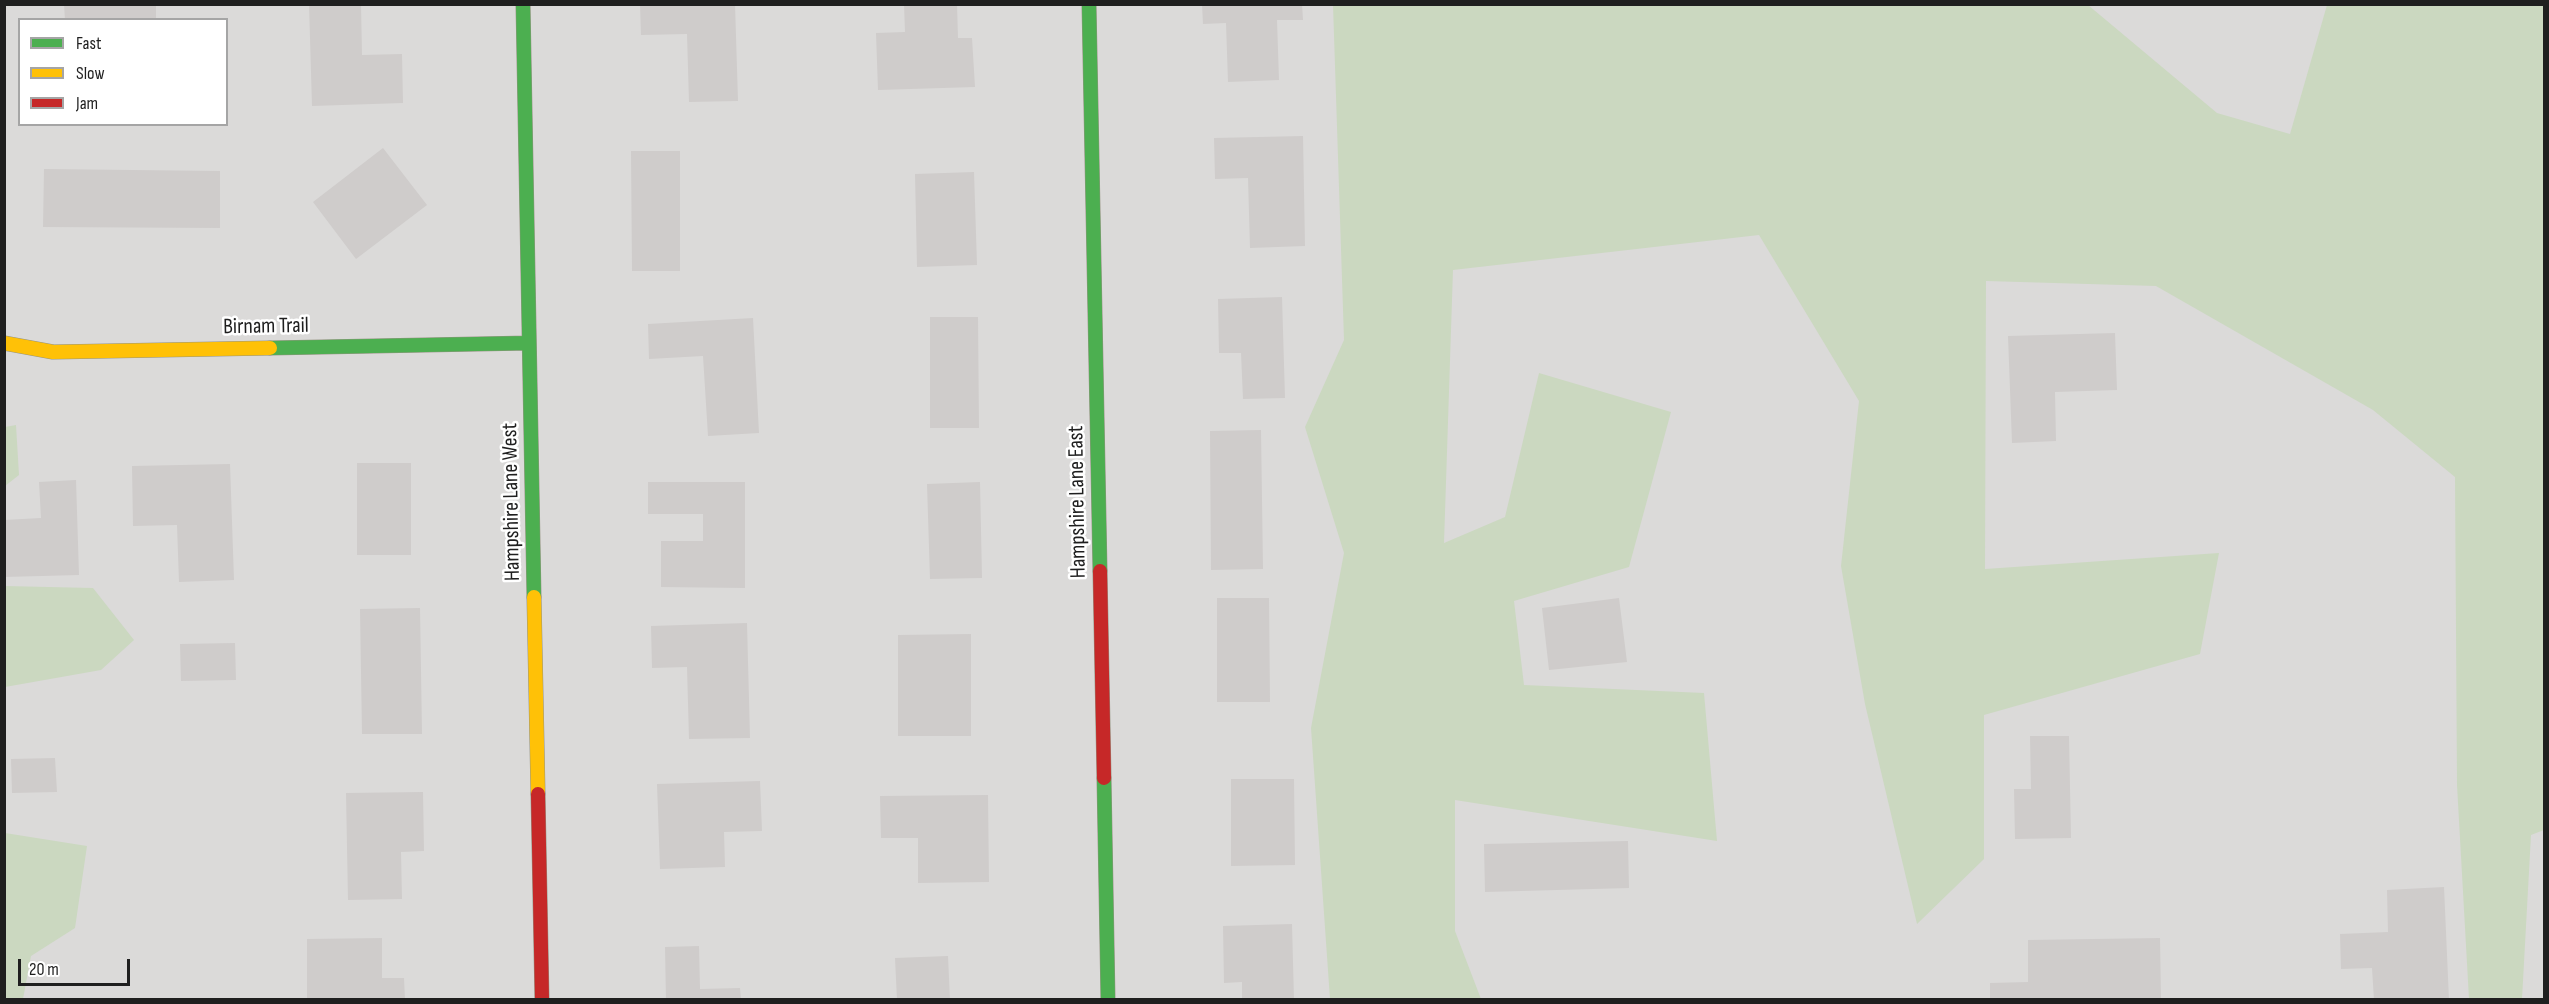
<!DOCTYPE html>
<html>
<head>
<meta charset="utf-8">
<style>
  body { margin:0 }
  #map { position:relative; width:2549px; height:1004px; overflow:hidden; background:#eceae8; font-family:"Sofia Sans Condensed",sans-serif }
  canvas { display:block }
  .frame { position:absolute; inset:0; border:6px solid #1f1f1f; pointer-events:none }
  .legend { position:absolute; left:18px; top:18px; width:210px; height:108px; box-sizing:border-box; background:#fff; border:2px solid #a5a5a5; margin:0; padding:8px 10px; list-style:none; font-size:18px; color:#1f1f1f }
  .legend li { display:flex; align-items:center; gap:12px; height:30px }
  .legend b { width:30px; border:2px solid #a5a5a5 }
  .scale { position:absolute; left:18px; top:959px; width:112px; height:27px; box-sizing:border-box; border:3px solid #1f1f1f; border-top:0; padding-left:8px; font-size:18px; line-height:21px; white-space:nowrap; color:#1f1f1f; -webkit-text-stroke:4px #fff; paint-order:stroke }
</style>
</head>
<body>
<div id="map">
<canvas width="2549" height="1004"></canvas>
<div class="frame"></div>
<ul class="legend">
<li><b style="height:8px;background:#4caf50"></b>Fast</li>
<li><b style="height:8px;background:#ffc107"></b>Slow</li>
<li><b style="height:8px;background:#c62828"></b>Jam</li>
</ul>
<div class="scale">20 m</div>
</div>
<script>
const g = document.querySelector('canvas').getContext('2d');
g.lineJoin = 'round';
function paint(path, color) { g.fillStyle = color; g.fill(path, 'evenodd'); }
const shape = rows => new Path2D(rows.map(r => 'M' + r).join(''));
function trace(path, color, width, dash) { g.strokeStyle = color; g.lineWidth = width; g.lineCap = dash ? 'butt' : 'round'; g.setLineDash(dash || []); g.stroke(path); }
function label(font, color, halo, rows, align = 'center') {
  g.font = font + ' "Sofia Sans Condensed",sans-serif'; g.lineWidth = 5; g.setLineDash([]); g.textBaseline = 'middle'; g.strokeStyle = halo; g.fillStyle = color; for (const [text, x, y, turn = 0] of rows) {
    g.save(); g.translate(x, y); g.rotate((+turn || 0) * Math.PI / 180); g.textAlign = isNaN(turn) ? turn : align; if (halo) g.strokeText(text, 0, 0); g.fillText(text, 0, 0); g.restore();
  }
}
const residential = shape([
  [5,5,2544,5,2544,999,5,1000],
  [20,20,226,20,226,124,20,124]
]);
const forest = shape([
  [1333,5,2088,5,2217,113,2290,134,2327,5,2544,5,2544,830,2531,835,2522,999,2469,999,2457,785,2455,477,2373,410,2156,286,1986,281,1985,569,2219,553,2200,654,1984,715,1984,859,1917,924,1865,704,1841,566,1859,401,1759,235,1453,270,1444,543,1505,517,1539,373,1671,412,1629,567,1514,601,1524,685,1704,693,1717,841,1455,800,1455,931,1481,999,1330,999,1311,728,1344,553,1305,427,1344,340],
  [16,425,19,475,5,486,5,427],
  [5,586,93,588,134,640,101,670,5,687],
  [5,833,87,846,75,928,31,956,23,999,5,999]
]);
const building = shape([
  [64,4,156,4,156,20,65,20],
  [309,4,361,4,362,55,402,54,403,103,312,106],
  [640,4,735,4,738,101,689,102,687,34,641,35],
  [904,4,957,4,958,38,972,38,975,87,878,90,876,33,905,32],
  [1202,4,1302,4,1303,20,1277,20,1279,80,1228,82,1226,23,1203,24],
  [1303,136,1305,246,1250,248,1248,178,1215,179,1214,138],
  [383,148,427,205,356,259,313,202],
  [631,151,680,151,680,271,632,271],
  [44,169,220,171,220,228,43,227],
  [974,172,977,265,917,267,915,174],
  [1282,297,1285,398,1243,399,1241,353,1219,353,1218,299],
  [930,317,978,317,979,428,930,428],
  [753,318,759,433,708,436,703,356,649,359,648,324],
  [2115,333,2117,390,2055,392,2056,441,2012,443,2008,336],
  [1261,430,1263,569,1211,570,1210,431],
  [357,463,411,463,411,555,357,555],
  [230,464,234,580,179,582,177,525,133,526,132,466],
  [76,480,79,575,4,577,4,520,41,518,39,482],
  [648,482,745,482,745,588,661,587,661,541,703,541,703,514,648,514],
  [980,482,982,578,930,579,927,484],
  [1217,598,1269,598,1270,702,1217,702],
  [1619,598,1627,662,1549,670,1542,608],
  [420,608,422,734,362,734,360,609],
  [747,623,750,738,689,739,687,667,652,668,651,626],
  [971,634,971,736,898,736,898,635],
  [235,643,236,680,181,681,180,644],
  [2030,736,2069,736,2071,838,2015,839,2014,789,2031,789],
  [55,758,57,792,12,793,11,759],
  [1231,779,1294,779,1295,865,1231,866],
  [760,781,762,831,724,832,725,867,660,869,657,784],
  [423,792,424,851,401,852,402,899,348,900,346,793],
  [988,795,989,882,918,883,918,838,881,838,880,796],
  [1628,841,1629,888,1485,892,1484,844],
  [2444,887,2449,1000,2374,1000,2372,968,2341,969,2340,934,2388,932,2387,890],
  [1292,924,1294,1000,1242,1000,1242,982,1224,983,1223,926],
  [382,938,382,978,404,978,405,1000,307,1000,307,939],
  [2160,938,2161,1000,1990,1000,1990,983,2028,982,2028,940],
  [699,946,700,989,740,988,741,1000,666,1000,665,947],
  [948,956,950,1000,897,1000,895,958]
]);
const fast = shape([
  [523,4,534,597],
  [1089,4,1100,571],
  [270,348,529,343],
  [1104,778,1108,1000]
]);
const slow = shape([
  [4,343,53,352,270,348],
  [534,597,538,794]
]);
const jam = shape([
  [1100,571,1104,778],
  [538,794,542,1000]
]);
const streetNames = [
  ["Birnam Trail",266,327,-1],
  ["Hampshire Lane West",512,502,-91],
  ["Hampshire Lane East",1078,502,-91]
];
paint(residential, '#dbdad9');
paint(forest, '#cbd8c0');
paint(building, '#cfcccb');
trace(fast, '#959482', 15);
trace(slow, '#959482', 15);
trace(jam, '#959482', 15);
trace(fast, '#4caf50', 14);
trace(slow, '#ffc107', 14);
trace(jam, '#c62828', 14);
label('22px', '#1f1f1f', '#fff', streetNames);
</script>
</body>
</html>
